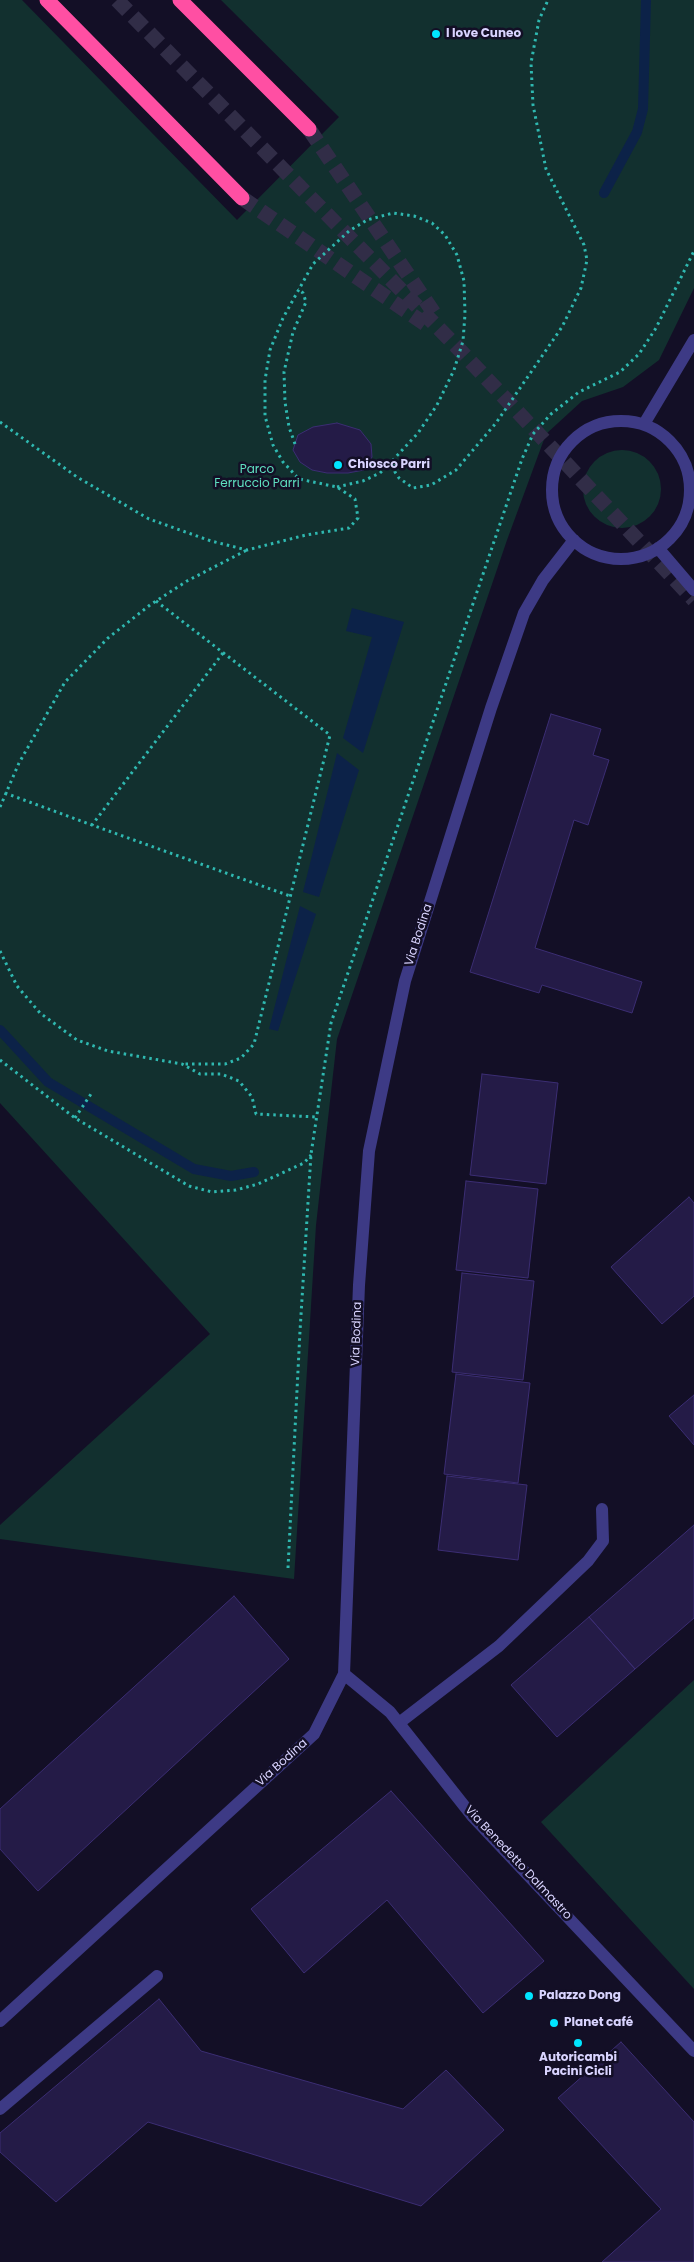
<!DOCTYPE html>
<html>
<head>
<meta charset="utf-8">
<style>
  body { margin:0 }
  canvas { display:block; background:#130f26 }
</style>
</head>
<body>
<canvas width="694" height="2262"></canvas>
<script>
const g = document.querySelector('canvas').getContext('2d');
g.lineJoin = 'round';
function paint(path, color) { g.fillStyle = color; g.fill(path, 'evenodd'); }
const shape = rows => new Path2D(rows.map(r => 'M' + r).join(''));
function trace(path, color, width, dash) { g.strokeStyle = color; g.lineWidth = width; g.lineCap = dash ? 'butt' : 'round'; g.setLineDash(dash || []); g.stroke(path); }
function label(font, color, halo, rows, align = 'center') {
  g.font = font + ' Poppins,sans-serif'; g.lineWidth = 5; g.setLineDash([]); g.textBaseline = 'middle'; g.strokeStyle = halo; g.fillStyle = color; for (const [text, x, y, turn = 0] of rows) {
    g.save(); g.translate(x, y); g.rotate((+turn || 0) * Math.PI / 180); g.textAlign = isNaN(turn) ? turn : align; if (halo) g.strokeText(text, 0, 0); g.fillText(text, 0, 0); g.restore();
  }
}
const green = shape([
  [0,0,22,0,237,220,339,117,221,0,694,0,694,288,659,360,623,387,582,401,546,434,507,540,337,1039,316,1225,294,1579,0,1539,0,1525,210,1334,0,1103],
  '583 489a39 39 0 1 1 78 0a39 39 0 1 1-78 0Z',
  [694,1680,694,1989,541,1822]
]);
const water = shape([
  [352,608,404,622,363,753,343,738,372,637,346,631],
  [337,753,359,770,319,897,303,892],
  [300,906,316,914,278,1031,269,1029]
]);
const stream = shape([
  [604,193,637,132,643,109,646,0],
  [0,1030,48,1082,194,1169,231,1176,254,1172]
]);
const building = shape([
  [337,423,360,430,371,444,372,457,364,470,348,473,327,473,312,470,300,462,293,450,298,435,313,427,337,423],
  [551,714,601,729,593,755,609,760,588,825,574,820,535,948,642,982,632,1013,542,985,539,993,470,972,551,714],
  [482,1074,558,1083,546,1184,470,1175,482,1074],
  [466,1181,538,1189,528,1278,456,1270,466,1181],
  [689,1197,694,1203,694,1296,662,1324,611,1267,689,1197],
  [462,1273,534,1281,523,1380,452,1372,462,1273],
  [456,1374,530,1383,518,1483,444,1474,456,1374],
  [694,1395,694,1445,669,1416,694,1395],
  [447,1476,527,1485,518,1560,438,1550,447,1476],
  [694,1525,694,1618,635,1669,589,1617,694,1525],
  [234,1596,289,1659,38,1891,0,1849,0,1809,234,1596],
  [589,1617,635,1669,557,1737,511,1685,589,1617],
  [391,1791,544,1961,483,2013,387,1900,304,1973,251,1909,391,1791],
  [159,1999,201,2051,403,2109,446,2070,504,2130,421,2206,148,2122,56,2202,0,2152,0,2133,159,1999],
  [621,2042,694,2122,694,2262,602,2262,661,2209,558,2098,621,2042]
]);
const highwayTunnel = shape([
  [117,0,456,346,694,600],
  [309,129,434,313],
  [242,198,428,326]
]);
const path = shape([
  [0,422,77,477,149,519,211,541,247,550,306,535,349,528,358,518,355,499,337,487,299,479,283,462,273,445,265,416,265,380,270,350,283,318,313,264,349,231,367,220,393,213,414,216,432,223,445,235,457,255,464,281,465,314,463,341,454,370,437,405,418,433,393,460,395,472,399,478,413,488,431,485,456,470,496,423,562,327,581,288,587,260,584,245,546,169,533,105,531,63,539,20,548,0],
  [295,444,289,427,285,402,284,372,293,332,306,302,303,293,298,289],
  [337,487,363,481,380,473,393,460],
  [156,601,330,735,254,1044,241,1058,225,1064,182,1064],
  [223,653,92,825,290,896],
  [5,793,92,825],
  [0,807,19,763,65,682,108,638,150,605,187,581,247,550],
  [0,951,17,986,40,1013,77,1040,108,1051,182,1064,200,1074,221,1074,239,1081,252,1097,256,1114,316,1117],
  [0,1060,75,1118,189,1186,212,1192,236,1190,258,1184,304,1163,311,1155],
  [75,1118,91,1094],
  [288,1568,300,1331,311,1154,331,1023,522,459,533,434,551,414,579,392,620,372,639,354,656,328,694,251]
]);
const lane = shape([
  [399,1723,499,1646,588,1561,603,1541,602,1509],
  [0,2109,157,1976]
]);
const street = shape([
  '552 490a69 69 0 1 1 138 0a69 69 0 1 1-138 0Z',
  [644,424,694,340],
  [658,548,694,590],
  [344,1674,390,1712,473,1817,694,2051],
  [0,2021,314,1734,344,1674,359,1285,369,1151,405,981,491,708,524,613,543,580,574,540]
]);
const highway = shape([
  [47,0,242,198],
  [180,0,309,129]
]);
const markers = [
  [436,34,5,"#00e5ff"],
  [338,465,5,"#00e5ff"],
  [529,1996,5,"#00e5ff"],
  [554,2023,5,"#00e5ff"],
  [578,2043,5,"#00e5ff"]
];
const poiNames = [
  ["I love Cuneo",446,34],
  ["Chiosco Parri",348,465],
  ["Palazzo Dong",539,1996],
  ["Planet café",564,2023],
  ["Autoricambi",578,2058,"center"],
  ["Pacini Cicli",578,2072,"center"]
];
const parkNames = [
  ["Parco",257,470],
  ["Ferruccio Parri",257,484]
];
const streetNames = [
  ["Via Bodina",419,935,-72],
  ["Via Bodina",357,1334,-88],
  ["Via Bodina",282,1763,-42],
  ["Via Benedetto Dalmastro",518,1863,47]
];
paint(green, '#12302f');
paint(water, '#0c2248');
trace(stream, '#0c2248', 10);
paint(building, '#241b47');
trace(building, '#3b2d73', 1);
trace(highwayTunnel, '#312d47', 15, [15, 8]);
trace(path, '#2fb8b0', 3, [2.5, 4]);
trace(lane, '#3d3a85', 12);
trace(street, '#3d3a85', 12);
trace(highway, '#ff4fa3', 15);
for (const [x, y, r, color] of markers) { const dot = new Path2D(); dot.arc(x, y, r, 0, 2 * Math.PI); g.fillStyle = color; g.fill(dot); trace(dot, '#130f26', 2); }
label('bold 12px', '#d9d4ff', '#130f26', poiNames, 'left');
label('12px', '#5fe0c0', '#130f26', parkNames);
label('12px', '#d9d4ff', '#130f26', streetNames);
</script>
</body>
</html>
